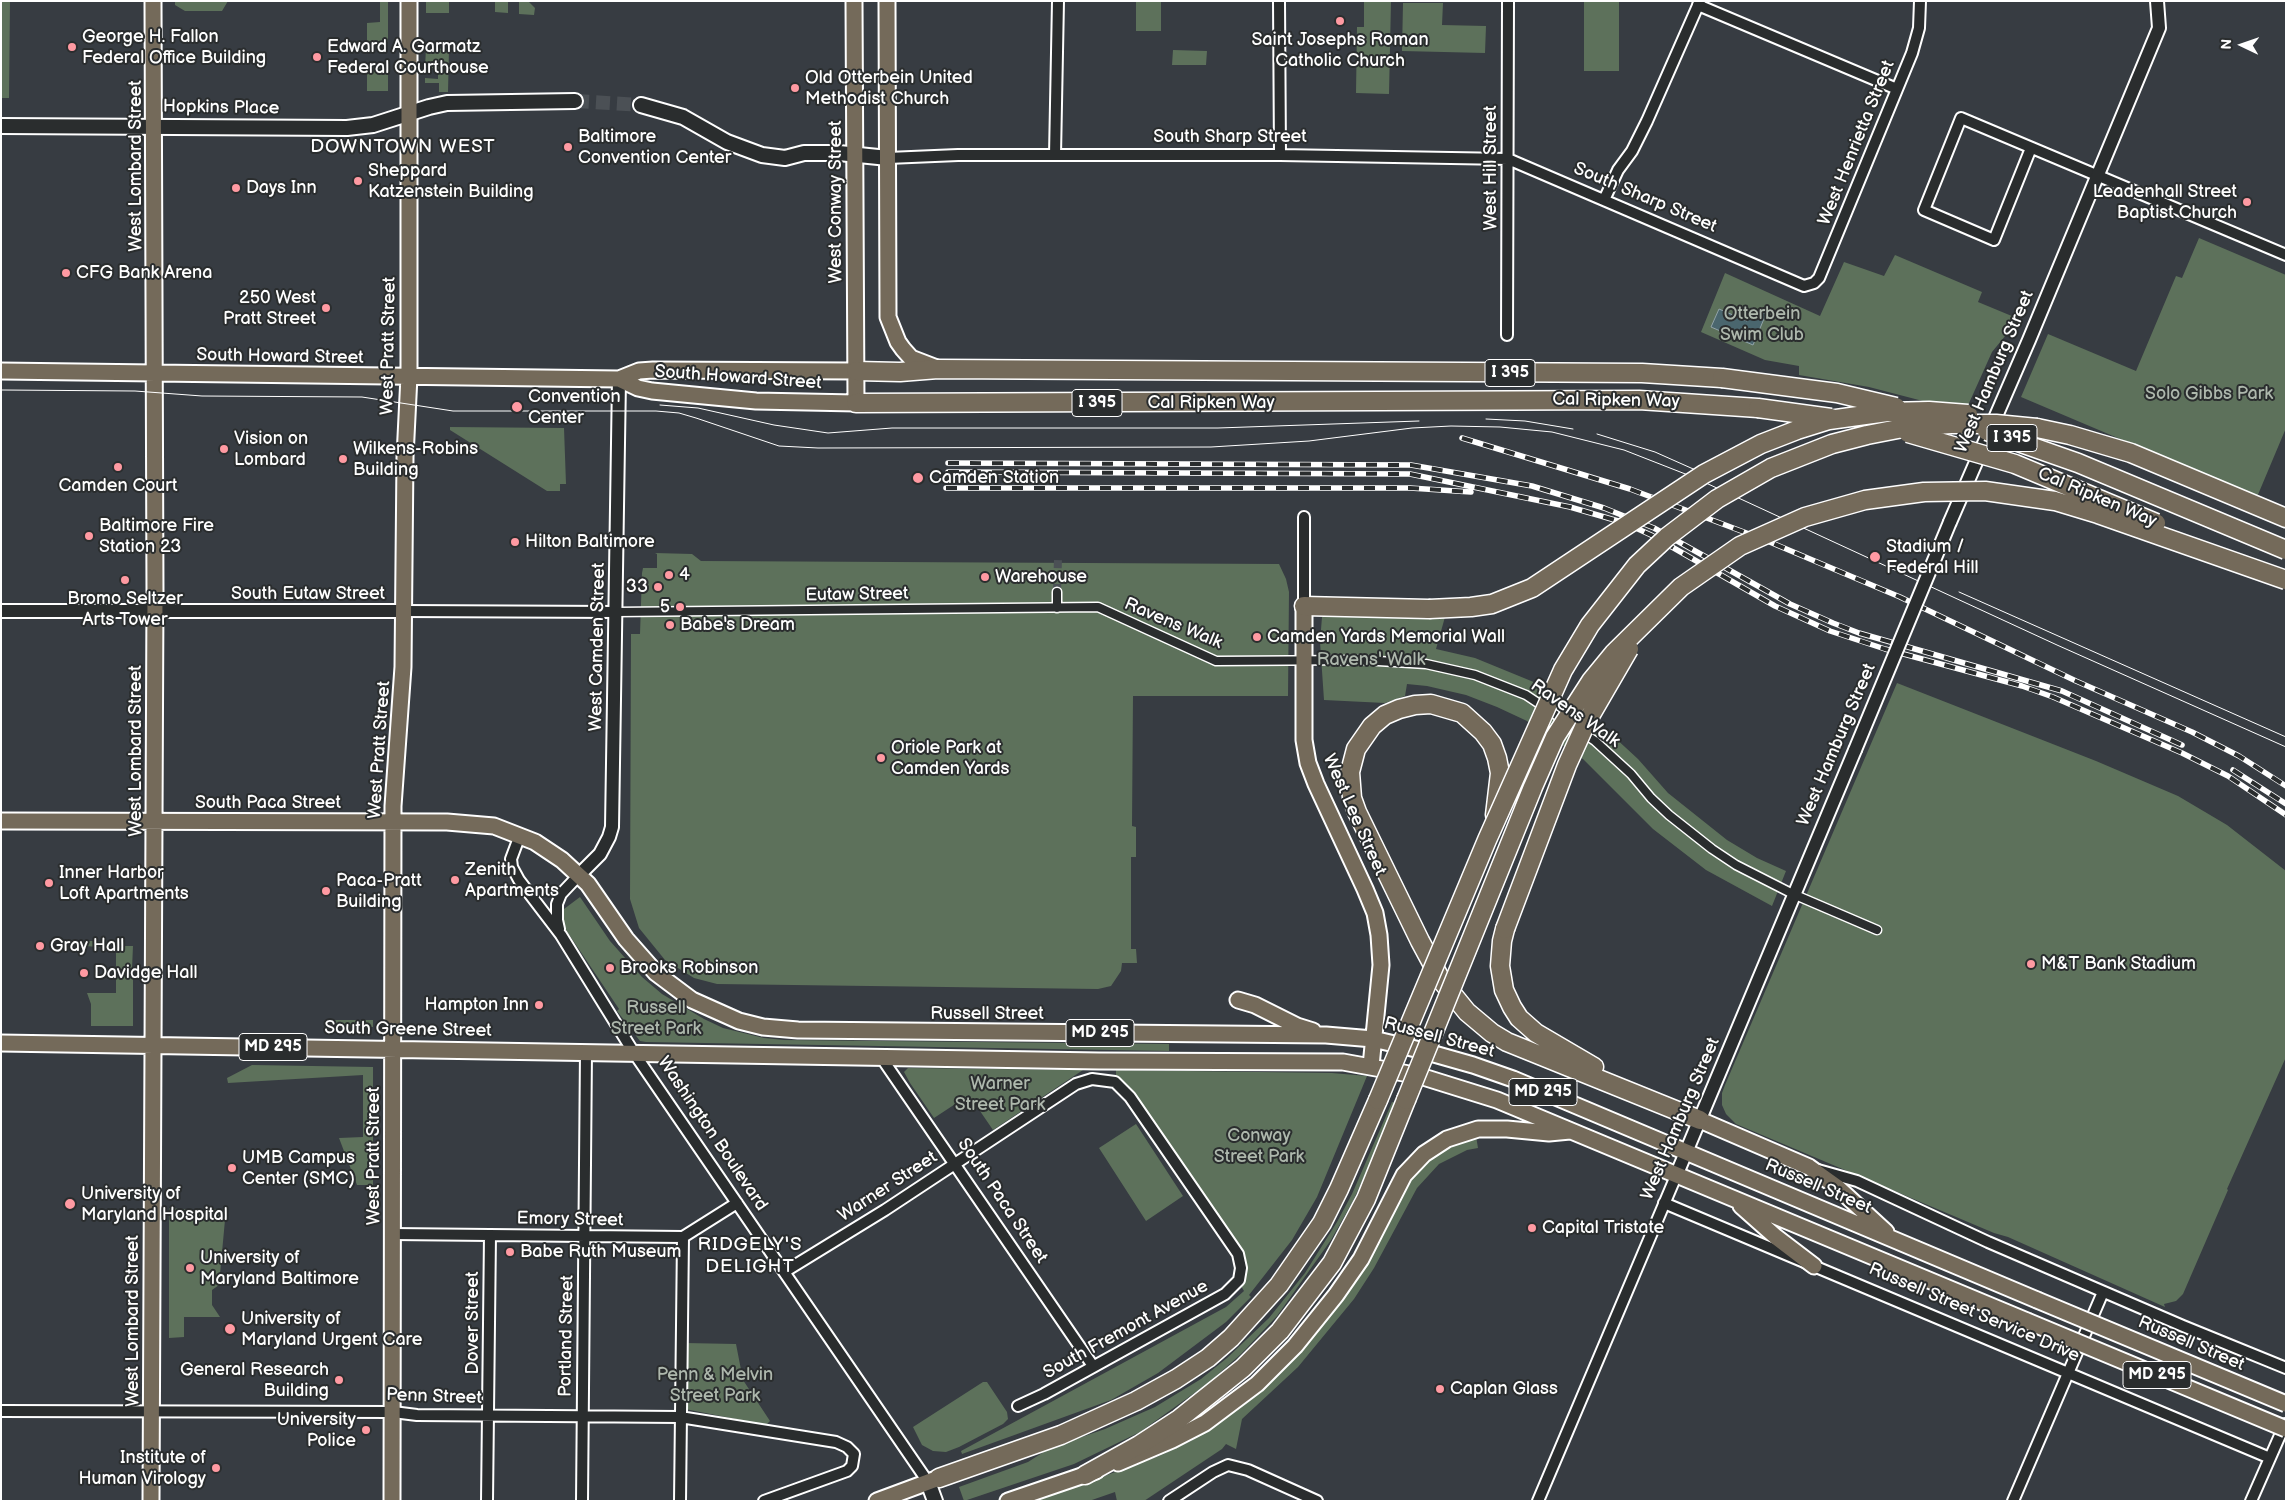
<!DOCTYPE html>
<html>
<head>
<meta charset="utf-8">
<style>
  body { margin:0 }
  #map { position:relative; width:2287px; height:1502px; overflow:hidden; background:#373c42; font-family:"Balsamiq Sans",sans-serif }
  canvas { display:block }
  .frame { position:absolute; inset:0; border:2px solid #fff; pointer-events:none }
  .north { position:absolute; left:2217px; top:20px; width:50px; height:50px; -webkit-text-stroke:4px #2a2d2e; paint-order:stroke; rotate:273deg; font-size:14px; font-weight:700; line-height:20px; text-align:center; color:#fff }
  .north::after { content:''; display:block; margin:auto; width:18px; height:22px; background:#fff; clip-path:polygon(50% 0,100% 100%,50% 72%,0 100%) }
</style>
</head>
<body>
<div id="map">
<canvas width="2287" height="1502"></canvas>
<div class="frame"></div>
<div class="north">N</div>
</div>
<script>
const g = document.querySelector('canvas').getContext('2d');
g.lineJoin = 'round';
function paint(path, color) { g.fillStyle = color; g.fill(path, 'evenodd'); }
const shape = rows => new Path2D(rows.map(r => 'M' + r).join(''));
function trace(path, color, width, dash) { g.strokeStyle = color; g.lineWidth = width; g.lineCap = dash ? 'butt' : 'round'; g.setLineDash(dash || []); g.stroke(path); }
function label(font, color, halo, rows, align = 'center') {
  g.font = font + ' "Balsamiq Sans",sans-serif'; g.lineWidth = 4; g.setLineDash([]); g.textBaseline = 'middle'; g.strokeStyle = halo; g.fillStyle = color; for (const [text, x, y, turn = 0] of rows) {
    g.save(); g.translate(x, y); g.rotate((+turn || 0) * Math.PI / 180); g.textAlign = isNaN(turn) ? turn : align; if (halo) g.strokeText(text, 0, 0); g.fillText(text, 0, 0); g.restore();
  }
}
const green = shape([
  [1,1,10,1,9,98,1,98],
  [175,1,228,1,222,11,185,11,175,5],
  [380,1,388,1,388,42,367,42,367,23,380,22],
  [426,1,449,1,449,13,426,13],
  [495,1,508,1,508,13,495,12],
  [519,1,528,1,535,8,534,15,519,14],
  [1136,1,1161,1,1161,31,1136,31],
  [1364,1,1391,1,1389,94,1356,93,1357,27,1364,27],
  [1584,1,1619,1,1619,71,1584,71],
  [1403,3,1443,3,1442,25,1486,26,1485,53,1402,51],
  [426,48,449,49,448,92,439,92,439,83,425,83,425,78,438,79,438,68,425,68],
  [1173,50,1207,51,1206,65,1172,65],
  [367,67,388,67,388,91,367,91],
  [2199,238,2286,275,2286,428,2257,497,2021,397,2048,334,2136,371,2176,276,2182,278],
  [1895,255,1982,292,1978,302,2019,319,1992,352,1965,412,1869,387,1799,375,1799,366,1765,360,1701,332,1725,273,1820,316,1844,262,1884,276],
  [450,427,564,428,566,484,560,484,560,491,547,491,450,430],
  [655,553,692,554,701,561,1279,564,1286,579,1289,592,1288,696,1133,696,1132,826,1136,827,1136,857,1131,857,1131,949,1136,949,1137,963,1122,963,1121,971,1111,986,1098,989,717,984,694,978,665,960,639,928,630,899,631,634,640,634,642,573,643,568,657,568,657,554],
  [1322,617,1445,617,1436,649,1475,658,1541,685,1600,724,1638,759,1668,793,1727,840,1757,858,1786,871,1772,906,1706,870,1653,829,1583,759,1527,721,1497,707,1466,695,1427,686,1407,684,1405,696,1385,703,1324,700,1320,642],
  [1897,683,2096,761,2178,796,2227,825,2286,871,2286,1057,2227,1189,2228,1190,2183,1294,2176,1301,2164,1304,2165,1307,2008,1237,1994,1233,1736,1124,1726,1114,1722,1105,1722,1093,1725,1085],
  [580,897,610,941,642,977,662,994,704,1019,723,1028,764,1038,784,1040,1169,1044,1169,1051,646,1042,640,1041,617,1011,619,1009,566,930,563,920,564,909],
  [74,941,106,941,108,948,75,945],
  [120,946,133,946,132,969,119,969,116,966,116,953,119,952],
  [118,975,133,975,133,1026,91,1026,91,1004,87,993,116,993,116,979],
  [333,1020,373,1020,373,1027,333,1026],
  [252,1065,373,1067,373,1185,357,1185,339,1138,363,1137,363,1075,228,1083,227,1078],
  [908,1068,1083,1070,993,1130,969,1095,934,1118,910,1083,904,1072],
  [1116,1070,1332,1073,1367,1076,1317,1197,1292,1240,1249,1295,1251,1297,1226,1322,1158,1373,1111,1400,962,1454,961,1451,1226,1307,1244,1291,1241,1286,1245,1264,1240,1249,1130,1088,1116,1077],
  [1392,1102,1396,1103,1378,1146,1353,1201,1331,1240,1277,1316,1241,1354,1207,1384,1140,1432,1074,1464,964,1501,959,1487,1028,1462,1050,1448,1105,1429,1155,1407,1201,1379,1227,1358,1269,1318,1305,1273,1337,1222,1352,1194],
  [1136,1124,1183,1196,1146,1221,1099,1148],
  [1476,1136,1478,1148,1467,1150,1439,1164,1417,1188,1374,1268,1354,1299,1298,1367,1242,1419,1236,1449,1226,1444,1222,1449,1144,1501,1117,1501,1115,1492,1089,1501,1036,1501,1159,1456,1191,1441,1235,1411,1279,1372,1331,1314,1364,1265,1404,1189,1418,1170,1439,1152,1458,1142],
  [169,1208,205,1211,207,1209,226,1209,219,1285,212,1290,212,1305,220,1317,184,1317,184,1337,169,1338],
  [685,1343,736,1344,743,1380,770,1421,766,1425,685,1409],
  [983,1382,987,1382,1007,1412,1008,1419,1003,1424,959,1447,946,1452,933,1451,922,1445,913,1427]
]);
const water = shape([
  [1752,308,1766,314,1753,345,1711,327,1719,309,1747,321,1752,308]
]);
const pedestrianTunnel = shape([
  [1057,592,1058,558]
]);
const secondaryTunnel = shape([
  [575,101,641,105]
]);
const pedestrian = shape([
  [1057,608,1057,592],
  [616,612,1098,607,1216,661,1362,660,1426,664,1475,675,1526,695,1595,741,1631,774,1651,798,1669,815,1712,849,1736,865,1793,894,1877,930]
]);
const minor = shape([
  [1279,1,1280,155],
  [1698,5,1897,89],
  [2031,148,1994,240,1924,210,1961,118,2286,255],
  [1055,155,1058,1],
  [888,158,958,155,1280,155,1508,159,1804,286,1814,283,1819,278,1912,53,1919,28,1920,1],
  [1604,200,1618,170,1632,151,1647,121,1700,1],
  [1507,335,1508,1],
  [1304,606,1304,517],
  [404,611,616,612],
  [520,835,511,859,512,867,519,880,561,935,634,1053,928,1482],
  [559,929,557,920,557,904,561,894,579,875],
  [881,1057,1093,1366],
  [1818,1170,1857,1181,1988,1242,2183,1326,2286,1368],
  [1664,1203,2270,1458],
  [393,1234,683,1237,737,1203],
  [784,1272,885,1210,1076,1084,1092,1079,1115,1082,1130,1097,1238,1254,1241,1268,1239,1280,1225,1294,1044,1394,1018,1406],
  [1,1411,393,1412,417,1415,680,1417,836,1442,847,1447,854,1454,852,1466,847,1471,764,1501],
  [487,1501,490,1235],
  [582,1501,586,1051],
  [680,1501,683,1237],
  [1169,1501,1213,1472,1228,1465,1248,1470,1317,1501],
  [1538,1501,1676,1176],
  [2013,1501,2103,1292],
  [2251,1501,2285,1424]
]);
const tertiary = shape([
  [1950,522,2029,340,2159,28,2157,1],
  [1,611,404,611],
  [579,875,600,854,609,837,612,827,619,379],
  [1676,1176,1855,750]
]);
const secondary = shape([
  [641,105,683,117,727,142,762,155,785,158,804,153,839,153,888,158],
  [1,126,347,128,373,125,429,107,447,103,575,101],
  [928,1482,935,1501]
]);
const primary = shape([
  [887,1,888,317,898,342,903,349,911,358,937,368],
  [1,371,619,379,639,371,653,370,856,371],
  [619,379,638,388,652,391,756,401,856,403,854,1],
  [1304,606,1304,740,1308,763,1316,784,1365,889,1375,913,1379,935,1381,965,1371,1066],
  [1,821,447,822,494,826,535,842,562,860,588,884,626,939,656,973,692,1000,739,1021,763,1027,798,1030,1326,1035,1373,1039,1420,1050,1473,1065,1513,1079,2037,1300],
  [1238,1000,1255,1005,1297,1026,1313,1031],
  [1,1043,1099,1061,1343,1062,1420,1076,1497,1100,2027,1321],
  [1700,1120,1809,1167,1837,1187,1886,1232],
  [1741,1206,1776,1237,1814,1266],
  [1118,1463,1172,1440,1205,1423,1257,1384,1295,1346,1336,1295,1361,1259,1404,1175,1424,1154,1447,1139,1478,1129,1507,1129,1549,1133,1570,1131],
  [151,1501,155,595,153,1],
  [392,1501,393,806,403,667,405,457,409,376,409,1],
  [877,1501,939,1478],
  [1008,1501,1096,1471]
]);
const motorway = shape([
  [856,371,900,372,938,369,1642,373,1722,378],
  [856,403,1639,400,1758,408],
  [2037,428,2070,435,2131,453,2286,518],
  [1304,606,1429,609],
  [1495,815,1500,773,1497,758,1492,744,1483,732,1462,713,1431,704,1415,705,1399,709,1385,715,1372,726,1356,749,1350,772,1352,798,1357,812,1420,941,1441,980,1467,1012,1492,1033,1507,1042,1700,1120],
  [1505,929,1502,941,1500,966,1504,990,1512,1007,1519,1018,1536,1033,1594,1067],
  [1085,1475,1139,1445,1179,1419,1243,1368,1280,1331,1332,1263,1366,1199,1406,1100],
  [939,1478,1061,1435,1136,1401,1176,1379,1208,1358,1231,1338,1279,1285,1322,1223,1339,1189,1378,1100]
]);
const tram = shape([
  [1,390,135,391,202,396,362,397,453,411,656,411,679,413,696,418,779,446,818,448,1211,447,1309,441,1412,428,1451,426,1500,427,1552,432,1624,450,1693,477,2057,645,2286,747],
  [660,405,698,408,774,425,828,433,892,428,1218,428,1419,421],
  [1486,419,1525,421,1573,429],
  [1597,434,1655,452,1700,472],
  [1959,592,2286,737]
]);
const rail = shape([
  [1462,438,1630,489,1765,540,1900,597,2076,681,2192,732,2239,756,2286,786],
  [948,463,1411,465,1532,486,1604,508,1654,528,1790,604,1833,623,1859,633,2062,691,2182,745],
  [948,472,1410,474,1570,507,1625,523,1651,535,1775,606,1830,631,1885,649,2022,686,2053,697,2182,753,2228,776,2286,815],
  [946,488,1410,488,1471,492],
  [2233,770,2286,804]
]);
const tertiaryBridge = shape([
  [1855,750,1950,522]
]);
const primaryBridge = shape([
  [2037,1300,2286,1404],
  [2027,1321,2286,1429]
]);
const motorwayBridge = shape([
  [1722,378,1837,393,1896,407],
  [1758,408,1831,418],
  [1987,431,2078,463,2286,550],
  [1908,433,2015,464,2156,523],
  [1429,609,1471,607,1492,604,1532,588,1704,474,1761,444,1797,430,1829,420,1887,412,1929,411,1968,414],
  [1505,929,1567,765,1586,723,1629,649],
  [1378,1100,1487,840,1563,670,1590,625,1637,565,1667,537,1717,499,1771,468,1832,444,1867,435,1908,427,1951,424,1996,424,2037,428],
  [1406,1100,1533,787,1555,737,1591,681,1614,653,1681,587,1740,546,1805,517,1865,500,1924,492,1985,491,2055,501,2098,514,2286,580]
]);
const markers = [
  [1340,21,5,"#ff9aa2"],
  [72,47,5,"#ff9aa2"],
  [317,57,5,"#ff9aa2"],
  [795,88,5,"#ff9aa2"],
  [568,147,5,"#ff9aa2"],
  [358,181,5,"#ff9aa2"],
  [236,188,5,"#ff9aa2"],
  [2247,202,5,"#ff9aa2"],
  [66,273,5,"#ff9aa2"],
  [326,308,5,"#ff9aa2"],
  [517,407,6,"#ff9aa2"],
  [224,449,5,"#ff9aa2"],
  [343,459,5,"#ff9aa2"],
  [118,467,5,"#ff9aa2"],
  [918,478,6,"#ff9aa2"],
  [89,536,5,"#ff9aa2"],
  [515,542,5,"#ff9aa2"],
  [1875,557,6,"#ff9aa2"],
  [669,575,5,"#ff9aa2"],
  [985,577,5,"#ff9aa2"],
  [125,580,5,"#ff9aa2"],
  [658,587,5,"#ff9aa2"],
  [680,607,5,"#ff9aa2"],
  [670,625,5,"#ff9aa2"],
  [1257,637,5,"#ff9aa2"],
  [881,758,5,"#ff9aa2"],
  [455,880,5,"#ff9aa2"],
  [49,883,5,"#ff9aa2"],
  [326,891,5,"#ff9aa2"],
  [40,946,5,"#ff9aa2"],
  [2031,964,5,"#ff9aa2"],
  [610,968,5,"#ff9aa2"],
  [84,973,5,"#ff9aa2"],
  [539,1005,5,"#ff9aa2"],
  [232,1168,5,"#ff9aa2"],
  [70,1204,6,"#ff9aa2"],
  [1532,1228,5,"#ff9aa2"],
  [510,1252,5,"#ff9aa2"],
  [190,1268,5,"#ff9aa2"],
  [230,1329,6,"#ff9aa2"],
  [339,1380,5,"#ff9aa2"],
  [1440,1389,5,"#ff9aa2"],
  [366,1430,5,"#ff9aa2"],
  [216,1468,5,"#ff9aa2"]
];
const shields = [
  [1510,373,50],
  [1097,403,50],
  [2012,438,50],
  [1100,1033,68],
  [273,1047,68],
  [1543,1092,68],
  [2157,1375,68]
];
const shieldNames = [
  ["I 395",1510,373],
  ["I 395",1097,403],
  ["I 395",2012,438],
  ["MD 295",1100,1033],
  ["MD 295",273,1047],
  ["MD 295",1543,1092],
  ["MD 295",2157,1375]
];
const poiNames = [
  ["George H. Fallon",82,37],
  ["Federal Office Building",82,58],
  ["Saint Josephs Roman",1340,40,"center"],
  ["Catholic Church",1340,61,"center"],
  ["Edward A. Garmatz",327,47],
  ["Federal Courthouse",327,68],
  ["Old Otterbein United",805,78],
  ["Methodist Church",805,99],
  ["Baltimore",578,137],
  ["Convention Center",578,158],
  ["Sheppard",368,171],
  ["Katzenstein Building",368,192],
  ["Days Inn",246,188],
  ["Leadenhall Street",2237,192,"right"],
  ["Baptist Church",2237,213,"right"],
  ["CFG Bank Arena",76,273],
  ["250 West",316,298,"right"],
  ["Pratt Street",316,319,"right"],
  ["Convention",528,397],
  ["Center",528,418],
  ["Vision on",234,439],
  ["Lombard",234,460],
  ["Wilkens-Robins",353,449],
  ["Building",353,470],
  ["Camden Station",929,478],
  ["Camden Court",118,486,"center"],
  ["Baltimore Fire",99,526],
  ["Station 23",99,547],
  ["Hilton Baltimore",525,542],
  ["Stadium /",1886,547],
  ["Federal Hill",1886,568],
  ["4",679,575],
  ["Warehouse",995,577],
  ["33",648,587,"right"],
  ["Bromo Seltzer",125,599,"center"],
  ["Arts Tower",125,620,"center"],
  ["5",670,607,"right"],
  ["Babe's Dream",680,625],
  ["Camden Yards Memorial Wall",1267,637],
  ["Oriole Park at",891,748],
  ["Camden Yards",891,769],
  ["Zenith",465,870],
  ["Apartments",465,891],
  ["Inner Harbor",59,873],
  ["Loft Apartments",59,894],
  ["Paca-Pratt",336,881],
  ["Building",336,902],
  ["Gray Hall",50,946],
  ["M&T Bank Stadium",2041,964],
  ["Brooks Robinson",620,968],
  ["Davidge Hall",94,973],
  ["Hampton Inn",529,1005,"right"],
  ["UMB Campus",242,1158],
  ["Center (SMC)",242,1179],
  ["University of",81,1194],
  ["Maryland Hospital",81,1215],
  ["Capital Tristate",1542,1228],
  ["Babe Ruth Museum",520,1252],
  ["University of",200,1258],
  ["Maryland Baltimore",200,1279],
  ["University of",241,1319],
  ["Maryland Urgent Care",241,1340],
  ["General Research",329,1370,"right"],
  ["Building",329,1391,"right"],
  ["Caplan Glass",1450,1389],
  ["University",356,1420,"right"],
  ["Police",356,1441,"right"],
  ["Institute of",206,1458,"right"],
  ["Human Virology",206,1479,"right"]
];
const streetNames = [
  ["Hopkins Place",221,108,1],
  ["South Sharp Street",1230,137],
  ["West Henrietta Street",1857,143,-68],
  ["West Lombard Street",136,166,-90],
  ["West Hill Street",1491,168,-90],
  ["South Sharp Street",1645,198,23],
  ["West Conway Street",836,202,-90],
  ["West Pratt Street",389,346,-89],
  ["South Howard Street",280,357,1],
  ["West Hamburg Street",1995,372,-67],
  ["South Howard Street",738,378,4],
  ["Cal Ripken Way",1616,401,1],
  ["Cal Ripken Way",1211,403],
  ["Cal Ripken Way",2097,498,23],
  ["South Eutaw Street",308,594],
  ["Eutaw Street",857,595,-1],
  ["Ravens Walk",1173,624,23],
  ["West Camden Street",598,647,-89],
  ["Ravens Walk",1575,714,35],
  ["West Hamburg Street",1837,745,-67],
  ["West Pratt Street",380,750,-86],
  ["West Lombard Street",136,751,-90],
  ["South Paca Street",268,803],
  ["West Lee Street",1354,815,66],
  ["Russell Street",987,1014],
  ["South Greene Street",408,1030,1],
  ["Russell Street",1439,1038,15],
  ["West Hamburg Street",1681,1119,-67],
  ["Washington Boulevard",712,1134,56],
  ["West Pratt Street",374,1156,-90],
  ["Warner Street",888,1187,-33],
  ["Russell Street",1818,1187,23],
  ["South Paca Street",1002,1201,56],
  ["Emory Street",570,1220,1],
  ["Russell Street Service Drive",1974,1313,23],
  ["West Lombard Street",133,1321,-90],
  ["Dover Street",473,1323,-90],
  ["South Fremont Avenue",1126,1330,-29],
  ["Portland Street",567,1336,-89],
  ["Russell Street",2191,1344,23],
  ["Penn Street",434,1397,2]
];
const parkNames = [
  ["Otterbein",1762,314],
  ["Swim Club",1762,335],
  ["Solo Gibbs Park",2209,394],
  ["Ravens' Walk",1371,660],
  ["Russell",656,1008],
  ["Street Park",656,1029],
  ["Warner",1000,1084],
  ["Street Park",1000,1105],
  ["Conway",1259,1136],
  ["Street Park",1259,1157],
  ["Penn & Melvin",715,1375],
  ["Street Park",715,1396]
];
const neighbourhoodNames = [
  ["DOWNTOWN WEST",403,147],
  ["RIDGELY'S",750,1245],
  ["DELIGHT",750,1267]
];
paint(green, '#5d715b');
paint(water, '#4a666e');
trace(water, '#92a3a8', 1);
trace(pedestrianTunnel, '#4b5055', 8, [8, 4]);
trace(secondaryTunnel, '#4b5055', 14, [14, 7]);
trace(pedestrian, '#fff', 11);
trace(minor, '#fff', 14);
trace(tertiary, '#fff', 16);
trace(secondary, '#fff', 18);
trace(primary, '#fff', 19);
trace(motorway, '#fff', 21);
trace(pedestrian, '#2a2d2e', 8);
trace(minor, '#2a2d2e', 10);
trace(tertiary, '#2a2d2e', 12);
trace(secondary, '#2a2d2e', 14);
trace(primary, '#746a5a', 15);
trace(motorway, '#746a5a', 18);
trace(tram, '#fff', 1);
trace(rail, '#fff', 5.5);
trace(rail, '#2a2d2e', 4, [11]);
trace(tertiaryBridge, '#fff', 16, []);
trace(primaryBridge, '#fff', 19, []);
trace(motorwayBridge, '#fff', 21, []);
trace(tertiaryBridge, '#2a2d2e', 12);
trace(primaryBridge, '#746a5a', 15);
trace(motorwayBridge, '#746a5a', 18);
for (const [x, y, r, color] of markers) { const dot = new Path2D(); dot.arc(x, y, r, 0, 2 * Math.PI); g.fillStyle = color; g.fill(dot); trace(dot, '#2a2d2e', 2); }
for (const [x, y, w] of shields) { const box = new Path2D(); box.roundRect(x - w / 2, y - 13.5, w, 27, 4); g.fillStyle = '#2a2d2e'; g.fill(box); trace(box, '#fff', 1); }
label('bold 16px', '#fff', null, shieldNames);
label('18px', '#fff', '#2a2d2e', poiNames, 'left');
label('18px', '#fff', '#2a2d2e', streetNames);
label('18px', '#aeb8ad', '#2a2d2e', parkNames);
g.letterSpacing = '1px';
label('19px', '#fff', '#2a2d2e', neighbourhoodNames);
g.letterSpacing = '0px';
</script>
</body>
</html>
